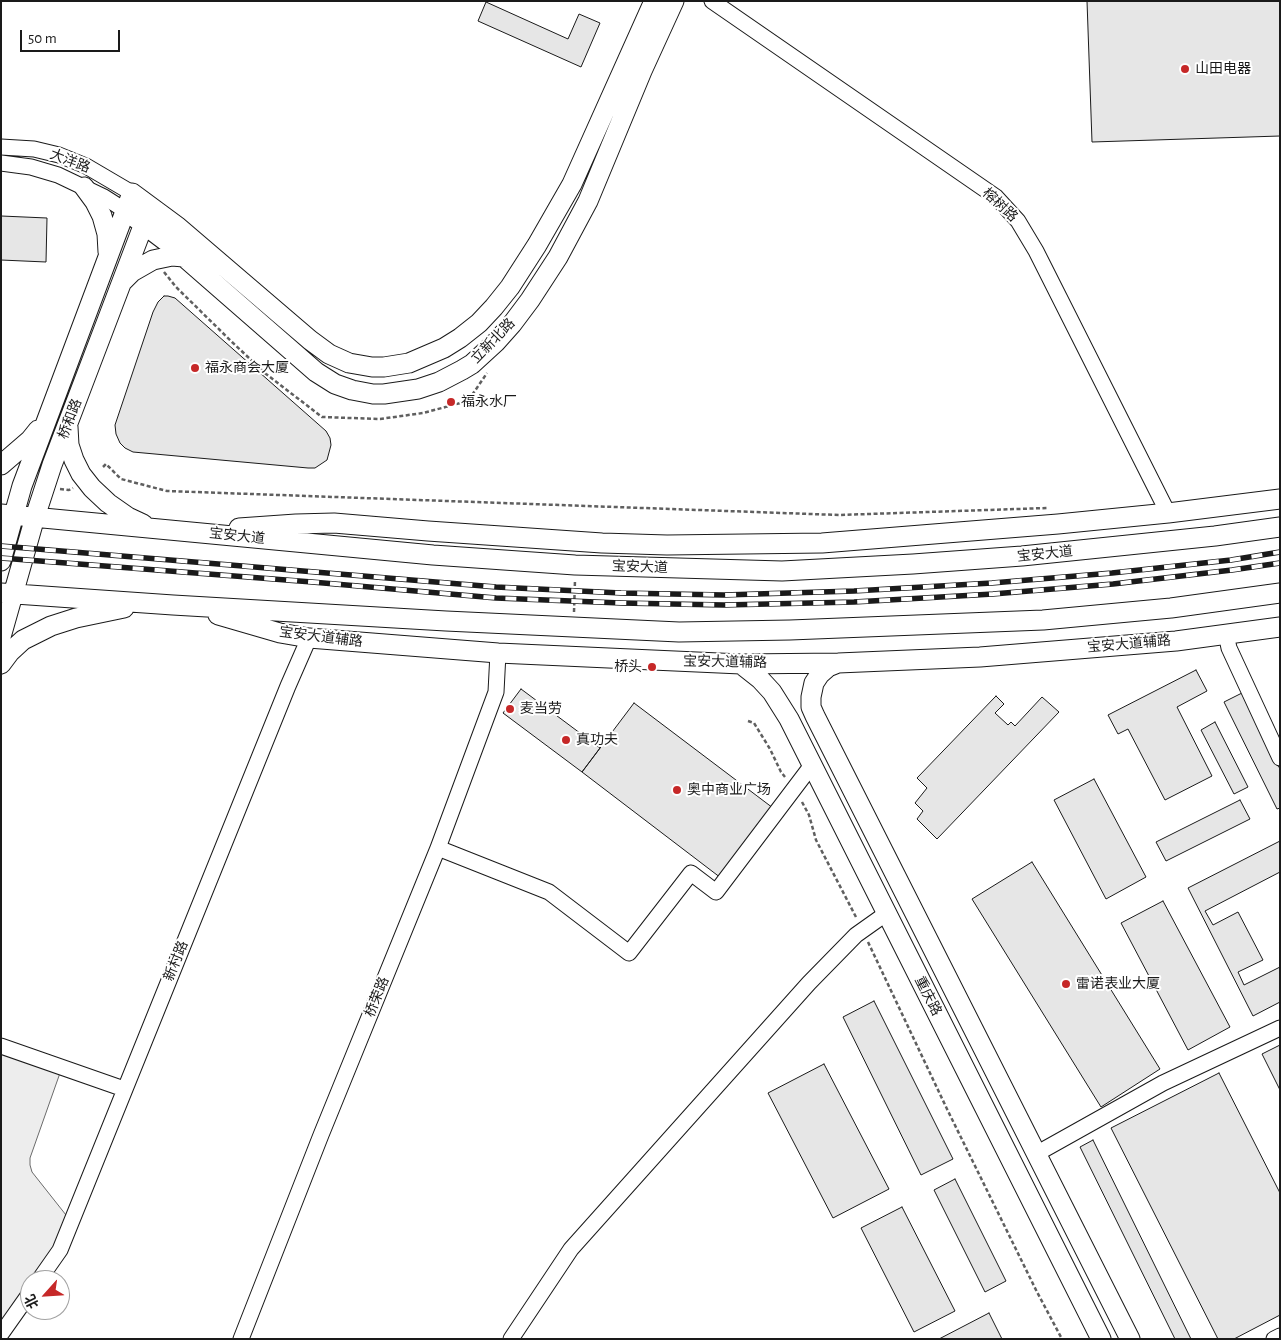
<!DOCTYPE html>
<html>
<head>
<meta charset="utf-8">
<style>
  body { margin:0 }
  #map { position:relative; width:1281px; height:1340px; overflow:hidden; background:#fff; font-family:"Alegreya Sans","Noto Sans SC",sans-serif }
  canvas { display:block }
  .frame { position:absolute; inset:0; border:2px solid #1a1a1a; pointer-events:none }
  .north { position:absolute; left:20px; top:1270px; width:50px; height:50px; box-sizing:border-box; background:#fff; border:1px solid #a3a3a3; border-radius:50%; rotate:244deg; font-size:14px; font-weight:700; line-height:20px; text-align:center; color:#1a1a1a }
  .north::after { content:''; display:block; margin:auto; width:18px; height:22px; background:#c62828; clip-path:polygon(50% 0,100% 100%,50% 72%,0 100%) }
  .scale { position:absolute; left:20px; top:30px; width:100px; height:22px; box-sizing:border-box; border:2px solid #1a1a1a; border-top:0; padding-left:6px; font-size:15px; line-height:18px; white-space:nowrap; color:#1a1a1a; -webkit-text-stroke:4px #fff; paint-order:stroke }
</style>
</head>
<body>
<div id="map">
<canvas width="1281" height="1340"></canvas>
<div class="frame"></div>
<div class="north">北</div>
<div class="scale">50 m</div>
</div>
<script>
const g = document.querySelector('canvas').getContext('2d');
g.lineJoin = 'round';
function paint(path, color) { g.fillStyle = color; g.fill(path, 'evenodd'); }
const shape = rows => new Path2D(rows.map(r => 'M' + r).join(''));
function trace(path, color, width, dash) { g.strokeStyle = color; g.lineWidth = width; g.lineCap = dash ? 'butt' : 'round'; g.setLineDash(dash || []); g.stroke(path); }
function label(font, color, halo, rows, align = 'center') {
  g.font = font + ' "Alegreya Sans","Noto Sans SC",sans-serif'; g.lineWidth = 4; g.setLineDash([]); g.textBaseline = 'middle'; g.strokeStyle = halo; g.fillStyle = color; for (const [text, x, y, turn = 0] of rows) {
    g.save(); g.translate(x, y); g.rotate((+turn || 0) * Math.PI / 180); g.textAlign = isNaN(turn) ? turn : align; if (halo) g.strokeText(text, 0, 0); g.fillText(text, 0, 0); g.restore();
  }
}
const built = shape([
  [1,1052,60,1073,30,1158,30,1165,32,1172,66,1215,57,1248,34,1280,30,1280,30,1286,1,1326,1,1052]
]);
const building = shape([
  [1087,1,1280,1,1280,136,1092,142,1087,1],
  [486,2,568,39,579,14,600,23,581,67,478,21,486,2],
  [1,216,47,218,46,262,1,260,1,216],
  [164,296,168,296,175,298,326,431,330,438,331,445,327,460,315,468,308,468,133,452,125,448,120,443,116,434,115,425,153,312,158,302,164,296],
  [1196,670,1207,691,1177,707,1212,776,1165,800,1128,729,1118,734,1108,715,1196,670],
  [521,689,600,748,582,772,503,713,521,689],
  [1242,693,1280,769,1280,808,1277,809,1224,702,1242,693],
  [996,696,1004,704,995,713,1008,725,1011,722,1015,726,1042,697,1059,712,937,839,917,819,923,811,915,803,927,788,917,778,996,696],
  [634,703,773,808,721,878,582,772,634,703],
  [1215,722,1248,787,1234,794,1201,730,1215,722],
  [1094,779,1146,877,1106,899,1054,800,1094,779],
  [1240,800,1250,819,1166,861,1156,842,1240,800],
  [1280,841,1280,872,1205,911,1213,925,1238,912,1263,960,1238,972,1244,985,1280,967,1280,1002,1253,1016,1188,888,1280,841],
  [1032,862,1160,1069,1101,1107,972,899,1032,862],
  [1163,901,1230,1027,1188,1050,1121,923,1163,901],
  [874,1001,953,1159,921,1175,843,1017,874,1001],
  [1280,1045,1280,1090,1262,1054,1280,1045],
  [824,1064,889,1189,833,1218,768,1093,824,1064],
  [1219,1073,1280,1193,1280,1315,1234,1339,1218,1339,1111,1128,1219,1073],
  [1093,1140,1191,1339,1175,1339,1080,1147,1093,1140],
  [955,1179,1006,1281,985,1292,934,1190,955,1179],
  [902,1207,955,1311,914,1332,861,1228,902,1207],
  [989,1313,1002,1339,939,1339,989,1313]
]);
const path = shape([
  [164,272,176,287,232,342,266,374,322,417,380,419,423,413,468,401,487,373],
  [103,467,106,464,121,479,167,491,839,515,1047,508],
  [60,489,69,490,73,488],
  [574,612,575,580],
  [748,721,754,723,770,749,781,772,785,777],
  [802,802,809,815,816,840,857,919],
  [868,942,947,1109,1037,1292,1062,1339]
]);
const minor = shape([
  [712,1,996,197,1018,221,1036,251,1168,513],
  [1,147,34,149,59,155,86,166,132,193],
  [1,163,31,167,58,175,104,197,126,211],
  [1226,634,1229,648,1280,758],
  [438,848,549,892,629,953,691,873,716,892,812,765],
  [1,1046,124,1089],
  [1036,1154,1163,1083,1280,1028],
  [39,1280,60,1250,288,686,309,638],
  [1,1334,30,1293],
  [241,1339,321,1135,438,848,496,692,498,653],
  [511,1339,571,1249,809,983,856,935,887,913],
  [1274,1339,1280,1336]
]);
const major = shape([
  [84,187,95,202,102,216,107,234,108,252],
  [126,211,167,242,316,372,335,384,352,390,373,394,384,394,418,389,439,382,462,370,472,364,496,342,512,324,530,300,558,257,588,201,642,71,674,1],
  [123,281,132,272,153,260,172,256,184,257],
  [68,427,69,445,74,460,81,474,92,488,108,503,128,517,143,524],
  [1,465,30,440,38,430],
  [1,514,433,555,575,565,782,571,913,564,1022,556,1215,536,1280,527],
  [239,528,296,524,334,523,428,531,602,543,667,545,822,543,1058,524,1168,513,1280,499],
  [1,561,22,486,132,193,178,227,310,340,329,354,349,363,372,367,384,367,409,363,444,348,460,338,479,323,494,307,510,287,537,245,572,184,654,1],
  [1,593,173,605,446,621,679,632,790,630,1043,620,1171,608,1280,593],
  [218,615,280,633,309,638,498,653,741,664,838,663,980,657,1176,641,1280,627],
  [1,637,35,517,52,465,148,213],
  [838,663,828,667,820,674,814,683,811,697,811,707,815,716,1130,1339],
  [1,664,10,652,23,640,51,626,76,618,124,608],
  [741,664,760,679,772,692,789,719,1101,1339]
]);
const rail = shape([
  [1,546,496,587,621,593,724,595,854,591,992,583,1112,573,1231,560,1280,552],
  [1,558,312,582,496,598,621,603,724,605,854,602,993,594,1113,584,1232,570,1280,563]
]);
const markers = [
  [1185,69,5,"#c62828"],
  [195,368,5,"#c62828"],
  [451,402,5,"#c62828"],
  [652,667,5,"#c62828"],
  [510,709,5,"#c62828"],
  [566,740,5,"#c62828"],
  [677,790,5,"#c62828"],
  [1066,984,5,"#c62828"]
];
const poiNames = [
  ["山田电器",1195,69],
  ["福永商会大厦",205,368],
  ["福永水厂",461,402],
  ["桥头",642,667,"right"],
  ["麦当劳",520,709],
  ["真功夫",576,740],
  ["奥中商业广场",687,790],
  ["雷诺表业大厦",1076,984]
];
const streetNames = [
  ["大洋路",70,161,21],
  ["榕树路",1000,205,43],
  ["立新北路",493,341,-46],
  ["桥和路",70,419,-69],
  ["宝安大道",237,536,6],
  ["宝安大道",1045,554,-6],
  ["宝安大道",640,567,2],
  ["宝安大道辅路",321,637,7],
  ["宝安大道辅路",1129,644,-5],
  ["宝安大道辅路",725,662,1],
  ["新村路",176,961,-68],
  ["重庆路",928,996,63],
  ["桥荣路",377,997,-68]
];
paint(built, '#ededed');
trace(built, '#6a6a6a', 1);
paint(building, '#e6e6e6');
trace(building, '#1a1a1a', 1);
trace(minor, '#1a1a1a', 17);
trace(major, '#1a1a1a', 21);
trace(path, '#5f5f5f', 2.5, [4, 2.5]);
trace(minor, '#fff', 15);
trace(major, '#fff', 19);
trace(rail, '#1a1a1a', 5.5);
trace(rail, '#fff', 4, [11]);
for (const [x, y, r, color] of markers) { const dot = new Path2D(); dot.arc(x, y, r, 0, 2 * Math.PI); g.fillStyle = color; g.fill(dot); trace(dot, '#fff', 2); }
label('14px', '#1a1a1a', '#fff', poiNames, 'left');
label('14px', '#1a1a1a', '#fff', streetNames);
</script>
</body>
</html>
